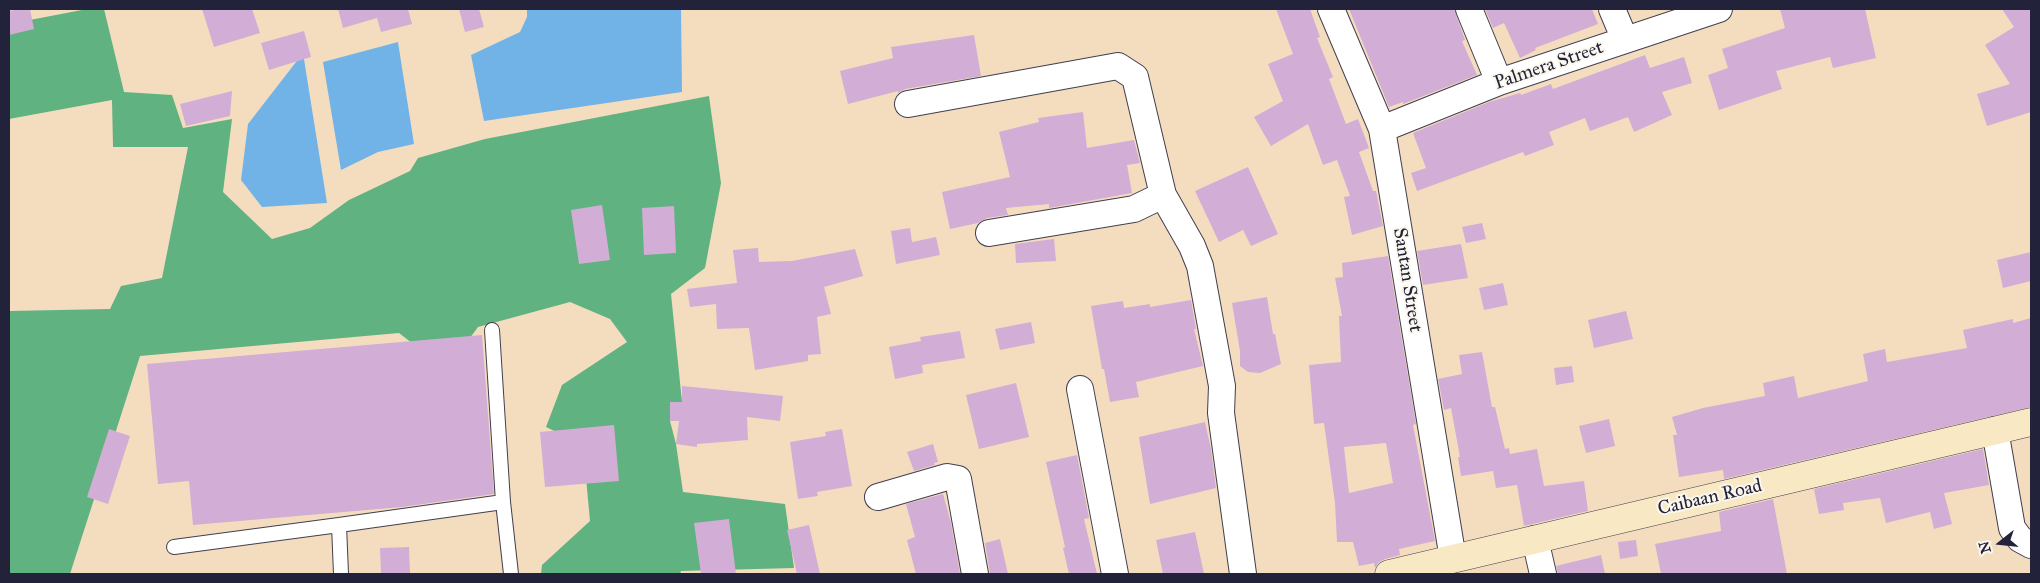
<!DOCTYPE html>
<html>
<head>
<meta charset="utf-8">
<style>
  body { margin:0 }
  #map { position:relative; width:2040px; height:583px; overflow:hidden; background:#f4ddbf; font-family:"IM FELL Great Primer",serif }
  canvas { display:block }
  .frame { position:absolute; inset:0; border:10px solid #22223b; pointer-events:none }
  .north { position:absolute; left:1975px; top:518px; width:50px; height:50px; -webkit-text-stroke:4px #fbf7ec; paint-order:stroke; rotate:254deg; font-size:14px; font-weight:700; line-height:20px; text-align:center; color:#22223b }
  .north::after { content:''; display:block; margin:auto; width:18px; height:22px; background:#22223b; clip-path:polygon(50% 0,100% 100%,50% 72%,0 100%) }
</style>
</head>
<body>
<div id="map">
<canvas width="2040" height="583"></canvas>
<div class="frame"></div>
<div class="north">N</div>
</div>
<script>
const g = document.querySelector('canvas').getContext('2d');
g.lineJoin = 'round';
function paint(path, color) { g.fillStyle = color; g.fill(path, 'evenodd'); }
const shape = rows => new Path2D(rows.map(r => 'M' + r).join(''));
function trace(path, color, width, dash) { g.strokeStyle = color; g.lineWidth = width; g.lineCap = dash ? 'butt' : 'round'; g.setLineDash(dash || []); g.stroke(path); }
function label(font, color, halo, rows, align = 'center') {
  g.font = font + ' "IM FELL Great Primer",serif'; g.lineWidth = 4; g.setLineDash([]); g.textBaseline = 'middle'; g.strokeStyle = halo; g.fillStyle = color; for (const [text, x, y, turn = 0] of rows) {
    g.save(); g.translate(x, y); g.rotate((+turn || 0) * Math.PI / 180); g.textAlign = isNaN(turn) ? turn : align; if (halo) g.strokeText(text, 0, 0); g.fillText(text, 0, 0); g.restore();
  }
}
const forest = shape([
  [87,9,104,9,124,92,172,95,183,128,232,119,223,192,272,239,310,228,349,200,410,171,418,158,485,139,709,96,721,183,705,268,671,294,682,402,670,421,676,444,683,492,785,504,794,568,681,571,680,574,541,574,542,565,590,521,583,445,546,427,562,385,627,342,610,319,570,302,478,327,459,353,430,357,399,333,140,356,70,574,9,574,9,311,110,309,121,286,162,278,188,147,113,147,112,100,9,119,9,24]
]);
const water = shape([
  [527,9,681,9,682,92,484,121,471,55,520,32,527,17],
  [398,42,414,144,378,152,341,170,323,62],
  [303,53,327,203,262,207,241,180,248,124]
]);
const building = shape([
  [21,9,30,9,34,29,9,35,9,11],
  [202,9,252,9,260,33,214,47],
  [338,9,408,9,412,24,381,32,377,18,343,28],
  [459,9,479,9,484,27,465,32],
  [1276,9,1310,9,1320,37,1317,38,1333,77,1329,79,1346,124,1358,119,1369,148,1359,152,1373,191,1376,191,1383,226,1352,235,1344,197,1350,196,1337,160,1323,165,1308,124,1271,146,1254,117,1283,101,1268,64,1293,54],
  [1349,9,1454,9,1465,40,1462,41,1477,75,1403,104,1403,102,1389,107],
  [1485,9,1592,9,1598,24,1535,48,1536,50,1520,58,1504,23,1493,28],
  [1780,9,1865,9,1876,58,1833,68,1830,57,1776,71,1782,89,1719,110,1708,75,1728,68,1722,49,1785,28],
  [2002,9,2031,9,2031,112,1987,126,1977,94,2010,84,1985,45,2014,27],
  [304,31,311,57,269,70,261,43],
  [974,35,981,76,905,89,898,93,898,91,848,104,840,71,893,58,891,47],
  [1645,55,1650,68,1684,57,1692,83,1662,92,1672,115,1634,132,1628,117,1590,131,1585,118,1549,132,1554,145,1525,156,1523,152,1417,191,1411,173,1426,168,1413,133,1489,102,1520,93,1521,95,1551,84,1553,89],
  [232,91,230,116,186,126,180,104],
  [1083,112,1087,148,1134,140,1140,163,1127,165,1132,193,1049,208,1049,204,1006,208,1008,215,987,218,978,223,950,229,942,192,1010,177,999,132,1039,122,1038,118],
  [1248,167,1278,234,1251,246,1243,230,1219,242,1195,191],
  [602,205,610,260,579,264,571,210],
  [674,206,676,253,644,255,642,208],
  [1482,223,1486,239,1466,243,1462,227],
  [910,228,912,242,936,237,940,255,896,264,891,231],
  [1054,239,1056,261,1016,263,1015,244],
  [1461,244,1468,278,1423,285,1417,251],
  [758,248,759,262,792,261,855,249,863,276,824,287,831,314,817,317,821,354,808,355,808,361,755,370,749,328,717,329,716,304,690,307,687,289,737,283,733,250],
  [2031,252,2031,281,2003,288,1997,260],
  [1388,256,1416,424,1413,425,1435,541,1399,549,1400,555,1385,559,1379,562,1375,568,1374,563,1359,566,1353,542,1337,542,1335,503,1324,423,1314,424,1309,365,1341,362,1339,316,1342,316,1335,278,1343,277,1342,263],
  [1386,443,1393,483,1349,493,1344,447],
  [1503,283,1508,305,1484,310,1479,288],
  [1267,297,1273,334,1275,334,1281,364,1260,373,1248,372,1240,366,1240,351,1232,303],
  [1191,300,1196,329,1194,329,1203,366,1136,382,1139,397,1110,402,1104,369,1102,369,1091,306,1123,301,1124,308,1150,304,1150,307],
  [1626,311,1633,339,1594,348,1588,320],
  [2031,318,2031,407,1724,479,1723,470,1679,477,1673,435,1677,435,1672,417,1703,408,1765,396,1763,383,1794,376,1798,398,1868,381,1863,354,1885,349,1887,362,1967,348,1963,330,2013,319,2013,323],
  [1031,322,1035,343,1000,350,995,329],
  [960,331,965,358,922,365,923,373,895,379,889,347,921,341,920,337],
  [482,335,494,494,402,507,193,525,189,481,158,484,147,364],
  [1482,352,1492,407,1495,407,1505,449,1509,448,1510,454,1537,449,1544,486,1584,481,1588,511,1524,526,1517,485,1496,488,1493,471,1461,476,1458,457,1460,457,1451,408,1444,410,1438,379,1462,374,1459,355],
  [1572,366,1574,382,1556,385,1554,368],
  [1016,383,1029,437,979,449,966,395],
  [682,386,783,396,780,421,747,417,748,440,697,444,697,447,676,444,679,421,670,421,670,402,682,402],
  [1609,419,1615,446,1586,453,1579,426],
  [1205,422,1211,449,1216,488,1150,504,1139,437],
  [614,425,619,481,545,487,540,432],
  [109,429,130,436,108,504,87,497],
  [842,429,852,486,817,492,818,496,798,499,790,442,826,436,825,432],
  [933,444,938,462,934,463,935,465,914,471,907,452],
  [1983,449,1989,485,1944,493,1952,524,1934,529,1930,512,1886,523,1880,498,1843,503,1844,510,1819,514,1814,489],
  [1077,455,1089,518,1084,519,1097,574,1069,574,1063,548,1065,547,1046,462],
  [943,494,951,523,960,574,916,574,907,540,915,537,906,504],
  [1773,499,1787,574,1661,574,1655,544,1721,531,1719,512],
  [729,519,736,574,701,574,694,523],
  [809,525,820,574,797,574,787,530],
  [1195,532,1204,574,1163,574,1156,540],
  [1000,539,1008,574,990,574,985,543],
  [1636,540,1638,556,1620,559,1618,542],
  [409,547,410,574,381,574,380,548],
  [1601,555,1605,574,1558,574,1556,566]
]);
const lane = shape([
  [503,502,511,574],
  [174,547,339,525],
  [341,574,339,525,503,502,492,330]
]);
const street = shape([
  [1331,9,1382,129,1453,559],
  [1469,9,1499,82],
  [1612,9,1625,40],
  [908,104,1118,66,1135,77,1163,195,1192,246,1200,266,1222,386,1221,413,1243,574],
  [1382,129,1499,82,1719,9],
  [989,233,1134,209,1163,195],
  [1080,389,1115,574],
  [1995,430,2012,528,2020,539,2031,545],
  [878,497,947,477,958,479,975,574],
  [1535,539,1543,574]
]);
const secondary = shape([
  [1389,574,2031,422]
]);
const streetNames = [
  ["Palmera Street",1549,66,-19],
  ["Santan Street",1407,280,81],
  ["Caibaan Road",1710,498,-13]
];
paint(forest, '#60b280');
paint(water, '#72b3e7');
paint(building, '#d2add6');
trace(lane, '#423e4f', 16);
trace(street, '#423e4f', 28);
trace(secondary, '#423e4f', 29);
trace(lane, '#fff', 14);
trace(street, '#fff', 26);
trace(secondary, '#f8e8c3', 28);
label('19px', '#22223b', '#fbf7ec', streetNames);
</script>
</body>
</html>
